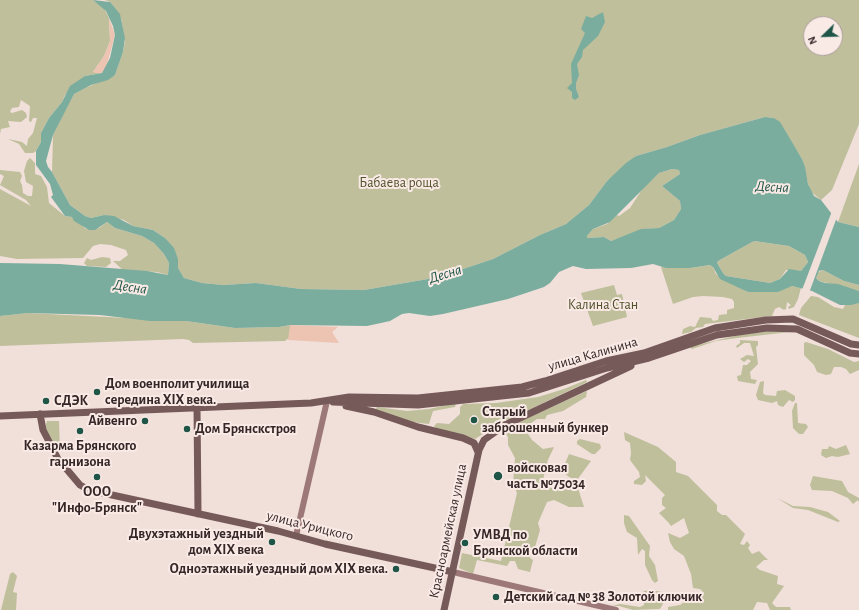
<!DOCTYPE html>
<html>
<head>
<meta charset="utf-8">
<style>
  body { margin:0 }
  #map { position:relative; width:859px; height:610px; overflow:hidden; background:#f1dfda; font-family:"Alegreya Sans",sans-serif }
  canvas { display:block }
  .north { position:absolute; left:803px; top:16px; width:40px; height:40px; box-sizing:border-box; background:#f9eae6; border:1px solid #ab9c9a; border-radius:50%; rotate:247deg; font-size:11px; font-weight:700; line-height:16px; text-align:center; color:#352727 }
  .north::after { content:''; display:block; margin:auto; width:14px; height:18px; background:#1e5546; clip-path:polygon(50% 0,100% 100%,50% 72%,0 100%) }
</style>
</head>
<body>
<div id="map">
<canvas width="859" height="610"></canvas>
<div class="north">N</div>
</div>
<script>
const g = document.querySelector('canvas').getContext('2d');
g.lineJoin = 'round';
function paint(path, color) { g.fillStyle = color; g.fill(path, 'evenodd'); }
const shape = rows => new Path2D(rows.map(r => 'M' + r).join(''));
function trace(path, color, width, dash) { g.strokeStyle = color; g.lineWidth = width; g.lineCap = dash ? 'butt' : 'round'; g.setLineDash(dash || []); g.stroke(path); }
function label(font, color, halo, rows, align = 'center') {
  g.font = font + ' "Alegreya Sans",sans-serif'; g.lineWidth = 4; g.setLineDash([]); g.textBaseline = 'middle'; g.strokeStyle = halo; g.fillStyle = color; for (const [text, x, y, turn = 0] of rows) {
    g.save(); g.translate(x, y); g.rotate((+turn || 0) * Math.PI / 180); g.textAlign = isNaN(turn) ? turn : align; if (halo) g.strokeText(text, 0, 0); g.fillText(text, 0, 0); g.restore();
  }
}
const green = shape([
  [0,0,93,0,104,8,109,18,110,41,104,56,93,72,102,73,85,76,65,95,62,102,49,118,41,133,41,142,36,151,33,153,25,153,19,144,8,139,22,142,27,146,28,139,33,133,37,118,33,118,31,122,29,121,30,106,21,100,19,107,12,108,10,112,12,113,22,110,26,113,27,117,21,122,8,121,10,127,1,129,0,134],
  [105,0,859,0,859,124,832,190,821,200,810,191,802,159,797,151,774,118,765,117,700,135,667,147,636,156,607,181,589,205,566,224,540,235,493,259,457,271,428,279,364,290,301,289,256,283,223,285,202,283,184,278,178,268,178,259,165,238,153,230,133,226,124,220,104,215,91,218,85,216,70,205,52,172,53,135,67,106,74,94,83,89,115,75,123,52,125,41,121,18,110,2],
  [811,24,835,24,835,48,811,48],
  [30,158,35,163,35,174,41,176,47,187,49,203,65,216,72,217,86,229,99,228,107,222,115,228,142,236,154,243,164,254,169,263,168,275,157,272,123,270,113,261,120,261,128,255,126,250,111,245,100,244,93,246,83,258,17,259,0,256,0,189,31,206,26,200,0,185,4,176,0,174,0,170,20,172,22,176,20,181,22,185,23,193,28,196,32,196,33,186,26,182,24,171,27,161],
  [859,164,859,227,838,222],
  [672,169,679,170,680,174,662,186,680,201,681,209,674,220,659,228,644,229,611,241,604,237,587,238,587,236,593,229,607,224,617,215,619,216,630,208,643,188,659,173],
  [754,241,789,246,805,255,808,262,801,271,786,270,780,279,770,283,726,276,723,273,717,263,718,261],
  [102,257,110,258,111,263,106,267,87,266,84,263,87,258,91,260],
  [710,265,713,267,716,274,748,292,792,286,801,288,798,299,794,307,789,309,788,307,791,305,787,302,786,309,784,310,779,307,775,309,772,316,705,324,703,327,696,328,691,332,682,334,683,329,690,326,695,327,700,317,711,318,713,321,718,320,719,315,727,314,727,310,734,308,734,302,732,299,723,297,703,296,693,297,673,304,661,267,690,268],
  [823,270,844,281,859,285,859,291,819,281,816,278,817,273],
  [614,285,617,295,622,294,627,317,593,326,581,293],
  [811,296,818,297,834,307,843,309,845,305,859,303,859,338,799,315,801,308],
  [28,313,186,321,235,328,279,327,290,325,291,327,290,337,285,341,193,343,189,340,183,339,0,346,0,316],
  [775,331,790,332,737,338,716,341,692,349,689,347,743,334],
  [740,340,758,341,758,345,756,347,758,364,750,372,751,379,757,380,755,384,738,381,737,376,741,375,743,365,747,365,751,361,748,359,744,362,740,359,747,355,754,356,750,343,744,343,737,348,736,346,740,343],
  [806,342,828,349,854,362,859,361,859,370,850,374,846,369,841,367,834,367,831,374,826,375,817,372,814,365,804,355,804,343],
  [586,380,587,382,581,385,499,424,475,439,437,429,434,426,437,423,449,424,460,414,460,407,463,404,496,403,538,397,564,389],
  [764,381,763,393,765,395,776,396,777,391,785,390,795,396,795,400,793,402,789,400,783,407,778,405,777,401,772,403,758,400,756,395,760,382],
  [587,391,586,397,563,411,547,415,545,419,537,419,524,428,532,440,543,449,554,447,547,462,551,467,548,474,545,472,541,487,565,489,570,488,571,484,577,485,584,507,569,507,554,500,547,502,538,523,540,530,535,547,532,548,530,558,533,560,530,572,518,569,515,561,510,561,507,566,477,560,473,574,459,568,462,553,501,561,517,493,513,484,515,458,508,445,508,437,504,431,523,420],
  [456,403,455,407,433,411,429,424,411,422,375,410,377,407,407,411,429,409],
  [795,403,797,403,798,423,806,424,808,427,803,434,799,434,793,428,792,411],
  [47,421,59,421,60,452,55,452,45,428],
  [624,432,658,447,676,462,676,472,688,476,717,505,717,511,722,515,726,515,745,534,740,544,744,545,747,541,750,545,748,548,752,554,759,551,768,560,764,560,756,567,760,570,778,576,777,584,784,586,772,603,776,607,790,607,791,610,770,610,767,603,757,602,753,610,668,610,668,607,680,605,687,600,700,598,704,593,700,589,693,588,691,574,684,556,674,549,670,542,668,533,680,538,689,533,684,518,671,526,668,522,659,513,666,508,662,505,662,498,665,495,645,475,646,481,642,485,634,484,634,481,640,477,639,472,630,460,631,453,630,443,625,440],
  [580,439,600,444,601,448,595,454,592,454,577,444,577,441],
  [846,445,850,454,838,457,832,456,826,458,821,455,822,449,828,449,829,446,836,449],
  [569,454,591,461,577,480,569,477,562,471],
  [813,476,842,481,848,492,859,498,859,502,858,500,853,504,848,498,832,491,812,490,810,485],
  [777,498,793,506,810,507,828,512,840,521,838,522,808,510,793,508],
  [624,515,629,516,650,546,649,556,655,565,658,581,655,583,652,580,645,565,645,551,642,549,638,555,637,538,627,532,624,523],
  [13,572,17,576,13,592,17,593,16,610,1,610,10,574],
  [651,590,667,593,668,595,660,609,633,610,619,606,612,606,620,604,640,607,644,605,644,600,641,595,644,591]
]);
const sand = shape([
  [109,18,115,35,106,68,102,73,97,73,93,72,104,56,110,41],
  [290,325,338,327,332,332,339,343,288,340]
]);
const water = shape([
  [93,0,110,2,120,14,125,38,123,52,115,75,108,80,91,85,74,94,53,135,46,161,48,167,52,172,70,205,85,216,91,218,104,215,114,216,133,226,153,230,165,238,174,248,178,259,178,268,184,278,202,283,223,285,256,283,301,289,364,290,428,279,457,271,493,259,540,235,566,224,589,205,607,181,626,163,636,156,667,147,700,135,765,117,774,118,780,122,802,159,805,167,808,184,814,196,821,200,838,222,859,227,859,285,844,281,823,270,819,271,816,278,819,281,825,283,838,284,859,291,859,303,851,305,840,305,812,291,792,286,778,292,748,292,720,279,713,267,710,265,690,268,666,268,653,264,631,268,586,269,573,266,559,272,550,283,544,287,508,299,443,314,430,316,409,313,402,314,390,321,367,326,290,325,279,327,235,328,186,321,150,321,100,315,28,313,0,316,0,263,60,264,147,271,168,275,169,263,164,254,154,243,142,236,115,228,107,222,95,230,89,230,74,221,72,217,65,216,51,197,53,195,50,184,36,165,36,151,41,142,41,133,49,118,62,102,70,86,85,76,102,73,110,58,115,35,113,26,106,11],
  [672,169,679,170,680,174,662,186,680,201,681,209,674,220,659,228,641,229,611,241,604,237,587,238,587,236,593,229,610,222,659,173],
  [754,241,789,246,805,255,808,262,801,271,789,269,780,279,770,283,726,276,723,273,717,263,718,261],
  [603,12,605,22,598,36,583,50,582,57,577,64,579,75,576,83,576,89,579,97,575,100,572,98,572,92,567,88,572,83,571,64,585,33,581,29,586,16,592,18]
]);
const pier = shape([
  [832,211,837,217,809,293,802,290]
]);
const secondary = shape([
  [296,536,327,401],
  [453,572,616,610]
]);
const primary = shape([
  [333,402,418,405,529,393,607,368,649,358,717,335,767,328,797,329,850,353,859,354],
  [346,406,374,412,418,427,463,438,474,443,478,452],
  [197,407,198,514],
  [40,414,43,430,58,459,80,485,89,490,278,531,325,544,453,572],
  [0,416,311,403,349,397,418,398,522,387,545,381,606,361,644,353,715,328,766,320,793,319,851,344,859,345],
  [444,610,479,450,484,440,505,425,631,366]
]);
const markers = [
  [97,392,4,"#1e5546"],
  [46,401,4,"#1e5546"],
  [474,420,4,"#1e5546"],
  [145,421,4,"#1e5546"],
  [187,429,4,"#1e5546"],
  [80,431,4,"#1e5546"],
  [498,476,5,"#1e5546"],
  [97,477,4,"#1e5546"],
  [272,542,4,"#1e5546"],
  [465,543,4,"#1e5546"],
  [396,569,4,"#1e5546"],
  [496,597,4,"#1e5546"]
];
const parkNames = [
  ["Бабаева роща",399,183],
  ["Калина Стан",603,305]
];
const streetNames = [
  ["улица Калинина",593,354,-16],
  ["улица Урицкого",310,526,14],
  ["Красноармейская улица",448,531,-78]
];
const poiNames = [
  ["Дом военполит училища",105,384],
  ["середина XIX века.",105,400],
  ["СДЭК",54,401],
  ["Старый",482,412],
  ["заброшенный бункер",482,428],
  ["Айвенго",137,421,"right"],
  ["Дом Брянскстроя",195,429],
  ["Казарма Брянского",80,446,"center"],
  ["гарнизона",80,462,"center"],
  ["войсковая",507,468],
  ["часть №75034",507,484],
  ["ООО",97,492,"center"],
  ["\"Инфо-Брянск\"",97,508,"center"],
  ["Двухэтажный уездный",264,534,"right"],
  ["дом XIX века",264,550,"right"],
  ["УМВД по",473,535],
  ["Брянской области",473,551],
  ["Одноэтажный уездный дом XIX века.",388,569,"right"],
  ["Детский сад № 38 Золотой ключик",504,597]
];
const waterNames = [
  ["Десна",772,187,3],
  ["Десна",445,274,-17],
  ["Десна",130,287,8]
];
paint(green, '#bfbf9b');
paint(sand, '#ecc4b1');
paint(water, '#7aad9e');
paint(pier, '#f1dfda');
trace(secondary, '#9c7978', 6);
trace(primary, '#765959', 7);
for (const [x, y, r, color] of markers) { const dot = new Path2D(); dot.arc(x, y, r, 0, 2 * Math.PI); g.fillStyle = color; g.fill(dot); trace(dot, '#f9eae6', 1.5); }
label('14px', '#51522c', '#f9eae6', parkNames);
label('14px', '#352727', '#f9eae6', streetNames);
label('bold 14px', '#352727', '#f9eae6', poiNames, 'left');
label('italic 15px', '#1e5546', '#f9eae6', waterNames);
</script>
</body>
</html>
